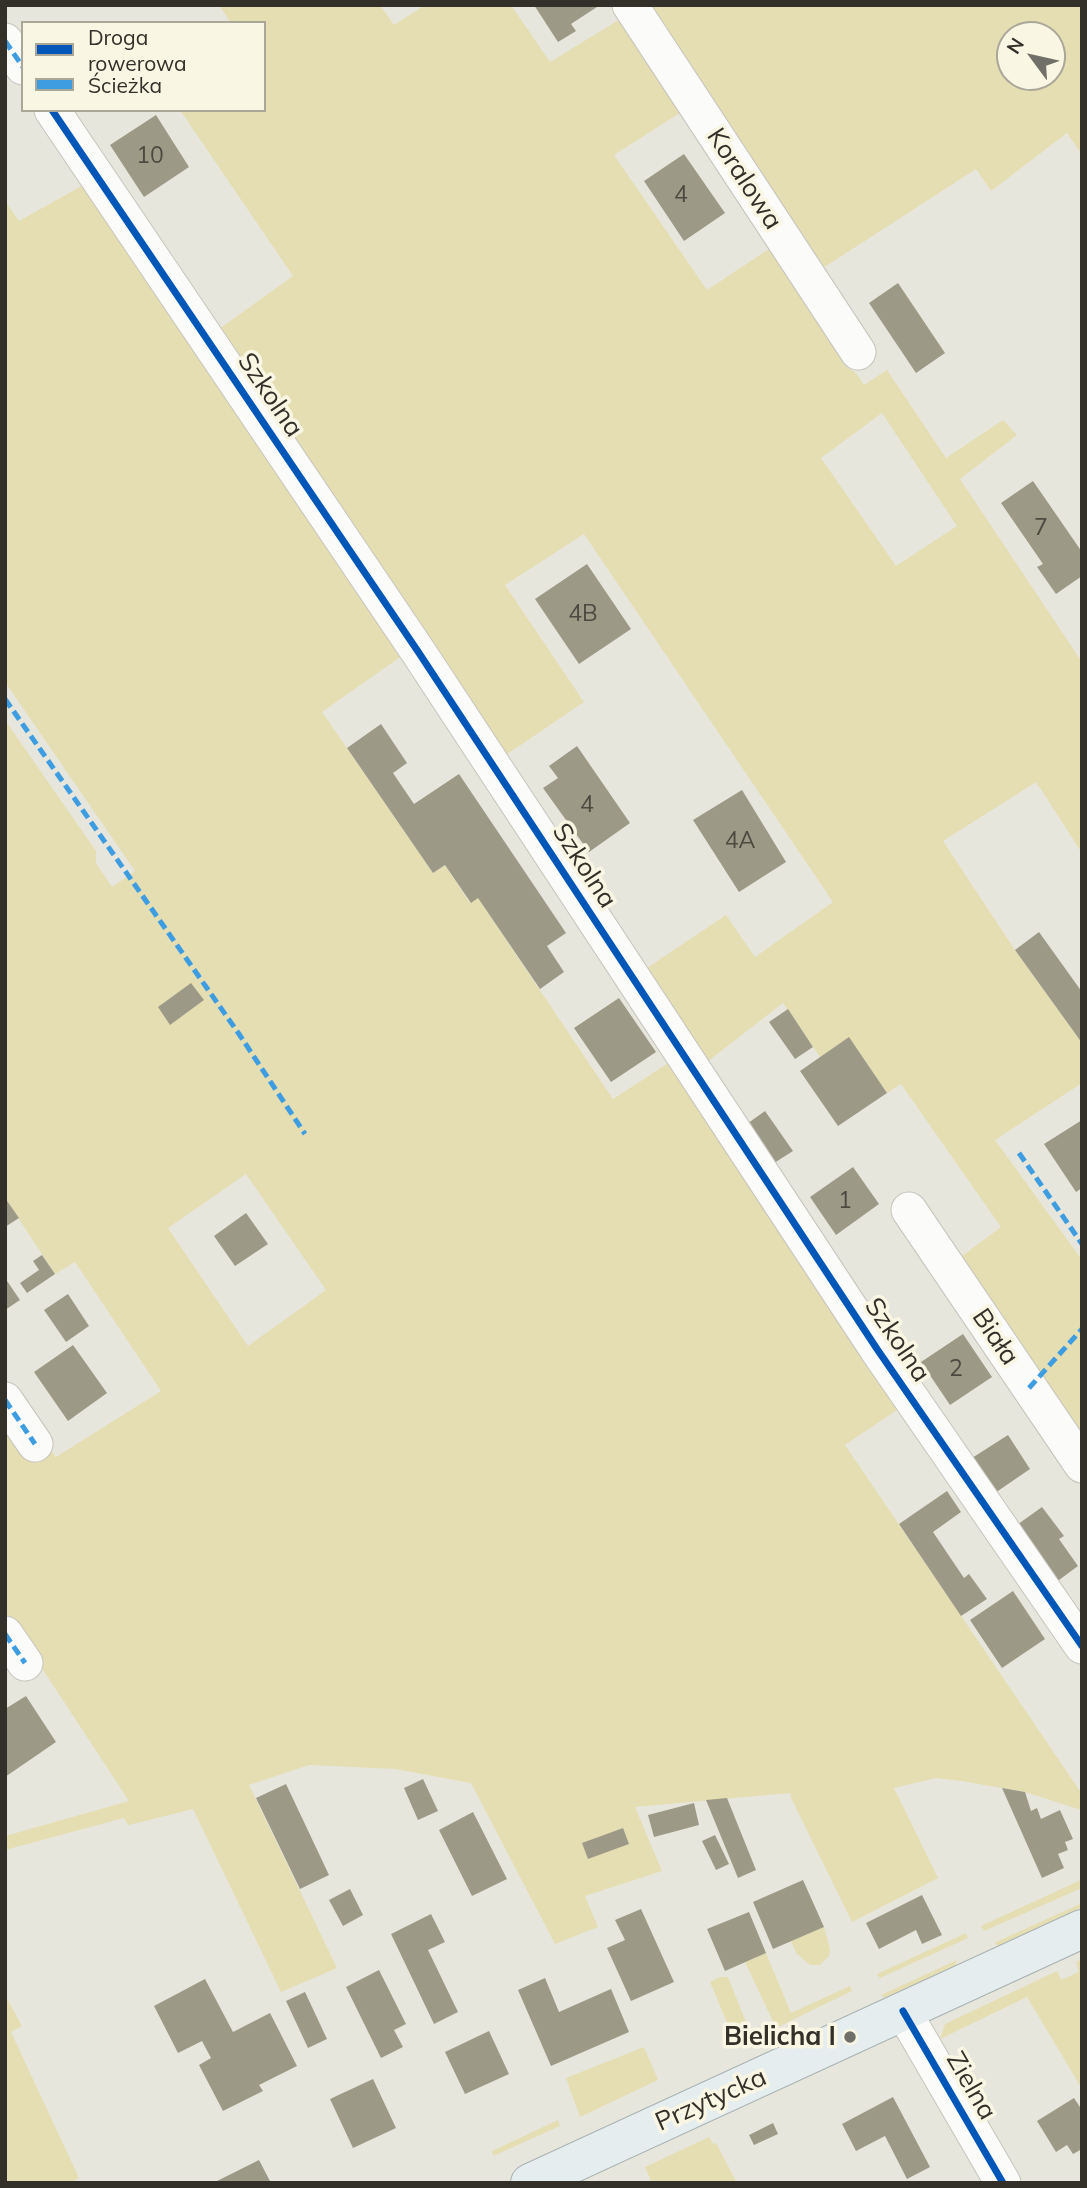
<!DOCTYPE html>
<html>
<head>
<meta charset="utf-8">
<style>
  body { margin:0 }
  #map { position:relative; width:1087px; height:2188px; overflow:hidden; background:#e7e6dc; font-family:Mulish,sans-serif }
  canvas { display:block }
  .frame { position:absolute; inset:0; border:7px solid #323029; pointer-events:none }
  .legend { position:absolute; left:21px; top:21px; width:245px; height:91px; box-sizing:border-box; background:#faf6e4; border:2px solid #aaa799; margin:0; padding:9px 12px; list-style:none; font-size:21px; color:#323029 }
  .legend li { display:flex; align-items:center; gap:14px; height:35px }
  .legend b { width:35px; border:2px solid #aaa799 }
  .north { position:absolute; left:996px; top:21px; width:70px; height:70px; box-sizing:border-box; background:#faf6e4; border:2px solid #aaa799; border-radius:50%; rotate:303deg; font-size:19px; font-weight:700; line-height:28px; text-align:center; color:#323029 }
  .north::after { content:''; display:block; margin:auto; width:24px; height:32px; background:#717068; clip-path:polygon(50% 0,100% 100%,50% 72%,0 100%) }
</style>
</head>
<body>
<div id="map">
<canvas width="1087" height="2188"></canvas>
<div class="frame"></div>
<ul class="legend">
<li><b style="height:9px;background:#0057b8"></b>Droga rowerowa</li>
<li><b style="height:9px;background:#3e9de1"></b>Ścieżka</li>
</ul>
<div class="north">N</div>
</div>
<script>
const g = document.querySelector('canvas').getContext('2d');
g.lineJoin = 'round';
function paint(path, color) { g.fillStyle = color; g.fill(path, 'evenodd'); }
const shape = rows => new Path2D(rows.map(r => 'M' + r).join(''));
function trace(path, color, width, dash) { g.strokeStyle = color; g.lineWidth = width; g.lineCap = dash ? 'butt' : 'round'; g.setLineDash(dash || []); g.stroke(path); }
function label(font, color, halo, rows, align = 'center') {
  g.font = font + ' Mulish,sans-serif'; g.lineWidth = 7; g.setLineDash([]); g.textBaseline = 'middle'; g.strokeStyle = halo; g.fillStyle = color; for (const [text, x, y, turn = 0] of rows) {
    g.save(); g.translate(x, y); g.rotate((+turn || 0) * Math.PI / 180); g.textAlign = isNaN(turn) ? turn : align; if (halo) g.strokeText(text, 0, 0); g.fillText(text, 0, 0); g.restore();
  }
}
const green = shape([
  [219,5,380,5,394,25,425,5,511,5,550,62,622,18,683,111,614,155,707,290,772,247,831,335,832,346,845,366,856,373,864,385,887,370,946,458,1003,420,1017,435,960,479,1082,662,1082,853,1036,782,943,841,1015,950,1082,1043,1082,1083,995,1140,1082,1260,1082,1445,958,1259,1001,1227,901,1084,887,1093,849,1038,820,1057,783,1003,703,1065,641,972,726,915,755,957,833,902,584,534,505,585,584,702,500,759,215,332,293,276,180,110,264,110,264,23,231,23],
  [882,413,957,526,896,566,821,458],
  [646,5,1082,5,1082,155,1067,133,991,191,976,169,820,270],
  [1010,35,1052,35,1052,77,1010,77],
  [87,183,406,653,322,712,433,873,445,865,470,903,478,898,613,1099,673,1060,906,1404,845,1445,1082,1794,1081,1810,1025,1792,961,1781,936,1778,894,1788,938,1878,852,1922,792,1800,790,1793,635,1807,662,1871,585,1896,598,1927,555,1944,471,1783,395,1769,309,1765,249,1785,337,1968,281,1992,193,1809,137,1823,128,1825,124,1818,5,1850,5,1836,129,1801,5,1612,5,1417,50,1449,56,1457,161,1391,75,1262,55,1274,5,1198,5,720,96,851,96,863,112,887,135,871,5,682,5,201,19,221],
  [246,1174,326,1290,248,1346,168,1228],
  [1081,1880,1082,1888,984,1931,981,1926],
  [1082,1903,1082,1911,1001,1948,994,1943],
  [824,1927,830,1949,829,1956,820,1965,810,1965,796,1953,791,1941],
  [966,1933,968,1938,880,1978,877,1974],
  [766,1953,791,2013,850,1986,852,1991,776,2028,745,1962],
  [1082,1959,1082,2089,1027,1997,940,2039,945,2024,1057,1971,1061,1980,1079,1972,1076,1962],
  [957,1960,955,1966,885,1998,881,1995],
  [720,1977,728,1977,750,2032,734,2039,710,1982],
  [5,1995,22,2026,11,2032,79,2178,70,2183,5,2183],
  [644,2047,658,2080,580,2117,566,2078],
  [558,2120,560,2126,493,2156,492,2151],
  [709,2137,713,2144,716,2143,737,2183,652,2183,645,2167]
]);
const building = shape([
  [534,5,596,5,597,7,571,24,576,31,558,42],
  [156,115,189,167,144,197,110,145],
  [684,154,725,213,684,241,644,181],
  [898,283,945,353,916,373,869,303],
  [1033,481,1082,552,1082,576,1056,594,1037,567,1043,564,1001,503],
  [587,564,631,629,579,664,535,599],
  [381,724,407,763,393,773,414,804,459,774,566,933,547,946,564,972,540,989,478,898,471,903,445,865,433,873,347,748],
  [577,746,630,823,589,852,543,788,558,778,549,766],
  [742,790,786,862,739,892,693,820],
  [1039,932,1082,992,1082,1043,1015,950],
  [191,983,204,1000,170,1025,158,1007],
  [619,998,656,1052,611,1082,574,1028],
  [788,1009,813,1047,795,1059,769,1022],
  [849,1037,887,1093,838,1126,800,1071],
  [765,1111,793,1151,771,1165,744,1126],
  [1082,1120,1082,1188,1076,1192,1044,1144],
  [853,1167,879,1204,836,1235,810,1197],
  [5,1198,19,1218,5,1227],
  [246,1213,268,1244,235,1266,214,1236],
  [42,1255,55,1274,27,1293,20,1283,39,1270,33,1261],
  [5,1278,20,1300,5,1310],
  [68,1294,89,1326,66,1342,44,1310],
  [963,1334,992,1377,950,1405,921,1362],
  [73,1345,107,1393,68,1421,34,1372],
  [1008,1435,1030,1469,995,1493,972,1458],
  [947,1491,961,1512,933,1532,964,1578,969,1574,987,1599,961,1616,899,1524],
  [1042,1507,1064,1536,1059,1539,1078,1566,1055,1583,1014,1527],
  [1013,1591,1045,1639,1002,1668,970,1620],
  [26,1696,56,1742,5,1777,5,1709],
  [423,1779,438,1811,418,1820,404,1788],
  [286,1784,329,1875,300,1889,256,1798],
  [1002,1788,1025,1792,1031,1811,1037,1808,1041,1819,1060,1810,1073,1839,1065,1842,1068,1850,1058,1854,1064,1868,1042,1878],
  [727,1798,756,1870,738,1878,706,1800],
  [694,1803,699,1825,654,1837,648,1815],
  [473,1812,507,1879,472,1896,439,1830],
  [623,1828,629,1844,588,1859,582,1843],
  [715,1835,729,1864,716,1870,702,1841],
  [803,1880,824,1927,773,1949,753,1902],
  [350,1889,363,1915,343,1926,329,1900],
  [922,1895,942,1935,922,1944,916,1930,879,1949,866,1923],
  [641,1909,674,1982,631,2001,607,1948,625,1940,615,1920],
  [749,1912,766,1953,725,1971,707,1929],
  [431,1914,445,1942,428,1950,458,2012,434,2024,391,1934],
  [379,1970,406,2024,394,2030,403,2047,381,2058,346,1987],
  [545,1978,559,2012,611,1989,629,2032,551,2066,518,1990],
  [205,1979,233,2032,270,2013,297,2066,259,2085,263,2091,223,2111,199,2065,211,2058,202,2041,178,2053,154,2006],
  [305,1992,327,2039,308,2048,286,2001],
  [489,2031,509,2074,465,2094,445,2052],
  [373,2079,396,2128,353,2148,330,2099],
  [893,2097,930,2167,907,2179,885,2136,856,2151,842,2124],
  [1074,2098,1082,2110,1082,2149,1073,2154,1067,2145,1056,2152,1037,2121],
  [773,2123,778,2134,754,2145,749,2135],
  [259,2160,271,2183,219,2183,217,2181]
]);
const minor = shape([
  [630,5,858,352],
  [5,41,23,67],
  [52,110,419,653,877,1349,1082,1646],
  [909,1210,1082,1465],
  [5,1400,35,1444],
  [5,1634,25,1663],
  [903,2011,1003,2183]
]);
const major = shape([
  [530,2183,1082,1929]
]);
const quiet = shape([
  [5,41,23,67],
  [5,699,239,1034,305,1134],
  [1019,1153,1082,1244],
  [1029,1388,1082,1329],
  [5,1400,35,1444],
  [5,1634,25,1663]
]);
const cycleway = shape([
  [52,110,419,653,877,1349,1082,1646],
  [903,2011,1003,2183]
]);
const markers = [
  [850,2037,7,"#717068"]
];
const numberNames = [
  ["10",150,156],
  ["4",681,195],
  ["7",1041,528],
  ["4B",583,614],
  ["4",587,805],
  ["4A",740,841],
  ["1",845,1201],
  ["2",956,1369]
];
const streetNames = [
  ["Koralowa",744,179,57],
  ["Szkolna",270,395,56],
  ["Szkolna",584,866,57],
  ["Biała",995,1337,56],
  ["Szkolna",897,1340,56],
  ["Zielna",971,2086,60],
  ["Przytycka",711,2100,-24]
];
const poiNames = [
  ["Bielicha I",836,2037]
];
paint(green, '#e5deb3');
paint(building, '#9c9a87');
trace(minor, '#c6c4bc', 37);
trace(major, '#a8b2b2', 40);
trace(minor, '#fbfbfa', 35);
trace(major, '#e6edee', 38);
trace(quiet, '#3e9de1', 5, [10, 5]);
trace(cycleway, '#0057b8', 7);
for (const [x, y, r, color] of markers) { const dot = new Path2D(); dot.arc(x, y, r, 0, 2 * Math.PI); g.fillStyle = color; g.fill(dot); trace(dot, '#faf6e4', 2.5); }
label('23px', '#4c4a40', null, numberNames);
label('26px', '#323029', '#faf6e4', streetNames);
label('bold 26px', '#323029', '#faf6e4', poiNames, 'right');
</script>
</body>
</html>
